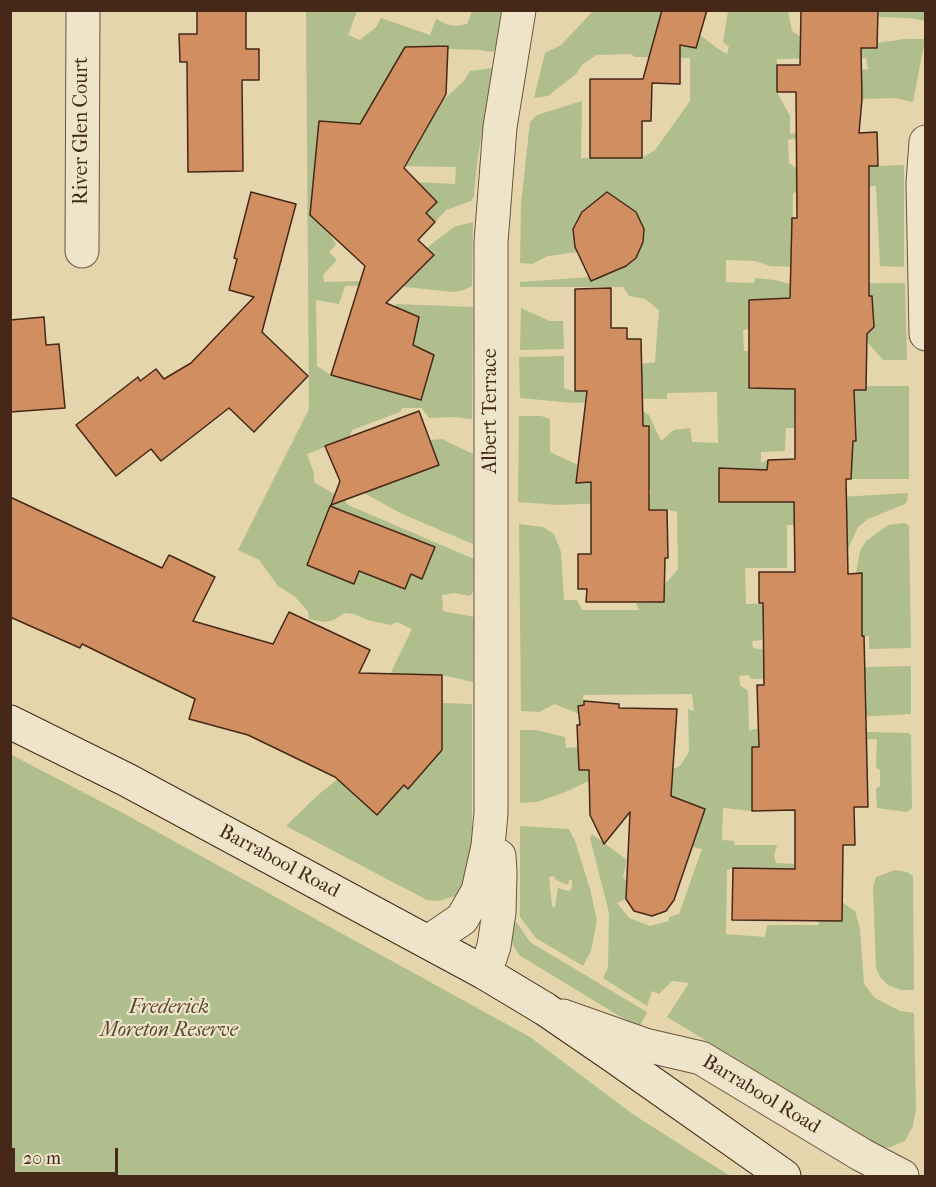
<!DOCTYPE html>
<html>
<head>
<meta charset="utf-8">
<style>
  body { margin:0 }
  #map { position:relative; width:936px; height:1187px; overflow:hidden; background:#e4d5ac; font-family:"IM FELL French Canon",serif }
  canvas { display:block }
  .frame { position:absolute; inset:0; border:12px solid #452818; pointer-events:none }
  .scale { position:absolute; left:12px; top:1148px; width:106px; height:27px; box-sizing:border-box; border:3px solid #452818; border-top:0; padding-left:8px; font-size:18px; line-height:21px; white-space:nowrap; color:#452818; -webkit-text-stroke:4px #ede4c9; paint-order:stroke }
</style>
</head>
<body>
<div id="map">
<canvas width="936" height="1187"></canvas>
<div class="frame"></div>
<div class="scale">20 m</div>
</div>
<script>
const g = document.querySelector('canvas').getContext('2d');
g.lineJoin = 'round';
function paint(path, color) { g.fillStyle = color; g.fill(path, 'evenodd'); }
const shape = rows => new Path2D(rows.map(r => 'M' + r).join(''));
function trace(path, color, width, dash) { g.strokeStyle = color; g.lineWidth = width; g.lineCap = dash ? 'butt' : 'round'; g.setLineDash(dash || []); g.stroke(path); }
function label(font, color, halo, rows, align = 'center') {
  g.font = font + ' "IM FELL French Canon",serif'; g.lineWidth = 4.5; g.setLineDash([]); g.textBaseline = 'middle'; g.strokeStyle = halo; g.fillStyle = color; for (const [text, x, y, turn = 0] of rows) {
    g.save(); g.translate(x, y); g.rotate((+turn || 0) * Math.PI / 180); g.textAlign = isNaN(turn) ? turn : align; if (halo) g.strokeText(text, 0, 0); g.fillText(text, 0, 0); g.restore();
  }
}
const green = shape([
  [594,10,662,11,654,40,696,48,700,35,717,48,727,54,729,47,723,42,728,11,788,11,792,31,801,37,849,48,877,48,877,43,905,39,925,39,913,102,895,98,862,99,861,70,868,69,866,58,777,59,777,92,790,116,790,134,797,133,797,138,788,140,789,163,797,169,904,165,904,267,880,266,876,186,801,186,800,192,793,193,792,267,770,266,755,261,726,260,726,282,754,283,755,278,775,280,790,284,905,283,907,360,883,360,863,337,873,317,872,296,792,293,789,298,750,300,750,329,743,330,744,351,750,351,750,388,866,390,866,386,909,386,909,479,851,479,795,400,794,428,786,428,785,451,761,452,761,463,767,460,767,470,718,469,719,502,755,502,908,493,907,501,905,504,868,519,858,527,847,551,795,509,794,525,787,525,787,568,745,568,746,604,862,602,862,574,856,573,860,551,866,541,888,525,905,523,909,526,911,648,869,649,869,636,861,636,815,618,763,619,762,640,752,641,753,648,864,667,911,666,911,714,856,717,856,705,866,705,865,677,752,679,748,675,739,676,740,685,748,691,749,731,754,729,909,733,911,736,912,808,907,812,877,808,876,789,880,786,880,770,876,768,877,739,846,740,846,746,752,747,752,811,723,808,722,840,734,841,735,845,777,845,774,856,776,863,842,866,843,870,733,868,727,870,726,934,765,937,767,925,819,925,819,920,842,902,855,911,860,929,864,984,875,998,900,1011,914,1013,916,1109,913,1126,905,1141,891,1147,883,1148,667,1017,689,983,672,981,659,994,652,991,647,1006,603,978,608,968,609,913,590,838,592,834,627,860,623,877,626,881,626,899,617,903,629,918,650,926,669,921,669,917,679,914,702,849,692,847,705,809,643,786,589,781,563,793,537,802,520,803,520,730,536,730,565,737,566,748,578,747,580,770,609,768,666,772,680,766,689,752,688,709,694,711,692,694,583,695,584,705,578,706,579,714,555,704,539,712,521,711,519,524,543,527,554,534,561,552,564,600,577,600,582,610,639,610,636,603,664,602,665,584,678,569,677,512,665,509,630,510,629,502,558,505,518,502,519,416,541,416,550,419,550,452,578,465,577,482,621,482,622,495,651,494,649,481,621,426,641,410,649,415,661,441,674,430,690,428,692,442,718,443,717,392,667,393,667,399,588,398,588,402,574,403,520,398,519,357,564,356,564,388,573,391,642,390,641,364,655,362,659,310,645,299,629,296,623,287,520,287,520,282,590,277,626,266,639,253,644,235,642,223,632,208,615,200,597,202,582,212,576,222,574,241,578,252,548,256,532,264,520,263,521,204,530,122,537,115,582,101,581,158,642,158,655,150,690,101,690,58,635,57,631,54,596,55,582,65,576,74,548,96,534,98,545,53,561,45],
  [306,11,357,11,348,35,360,40,376,27,381,18,430,35,436,19,448,25,457,26,467,24,472,11,503,11,495,50,492,52,481,50,448,49,447,46,414,47,413,152,442,101,464,81,470,71,493,68,477,163,474,196,471,201,446,210,435,222,426,213,437,202,417,182,455,184,456,167,400,166,330,234,336,245,329,252,337,260,323,275,324,282,368,281,434,255,427,248,437,240,454,227,473,222,472,286,464,290,454,292,386,285,345,286,339,304,316,300,317,366,331,375,421,400,434,356,412,345,419,317,395,307,396,304,473,307,472,419,451,417,429,418,422,408,402,408,400,412,352,430,349,438,307,454,314,473,314,482,344,500,348,505,474,559,473,592,470,596,454,593,442,595,443,611,474,617,473,682,442,675,406,674,442,714,442,703,472,704,472,867,465,888,455,896,439,901,427,900,286,826,318,795,340,777,412,629,397,622,390,625,368,620,354,614,344,613,334,620,324,622,309,619,308,611,294,596,278,586,259,560,238,550,309,409],
  [877,11,925,11,925,21,909,18,877,17],
  [521,308,550,321,563,321,564,349,520,350],
  [442,439,473,454,473,544,402,514,364,493,438,465,430,440],
  [10,754,121,812,530,1037,634,1115,730,1176,11,1176],
  [520,826,569,829,575,841,590,889,597,920,591,951,583,966,536,938,520,917],
  [554,876,556,880,568,885,569,880,572,880,572,888,569,891,558,888,555,907,552,906,550,888,549,877],
  [895,870,907,872,913,876,914,990,901,990,888,985,880,977,876,968,873,886,876,877],
  [508,920,517,923,530,942,647,1012,639,1028,519,955,513,945]
]);
const building = shape([
  [197,10,246,10,246,49,259,49,259,80,242,80,243,171,188,172,187,62,180,62,179,34,197,34,197,10],
  [662,10,707,10,696,48,680,45,680,84,652,83,651,121,642,121,642,158,590,158,590,79,643,79,662,10],
  [801,10,878,10,877,48,861,48,862,99,859,133,877,132,878,166,869,166,869,296,872,296,874,327,867,334,866,390,854,390,856,441,853,441,851,479,846,479,848,574,862,573,862,636,864,636,868,807,854,807,855,845,843,845,842,921,732,920,733,868,795,869,795,810,752,811,752,747,759,747,757,685,764,685,763,603,759,603,759,572,795,572,794,502,719,502,719,468,767,470,768,460,795,459,795,389,749,388,749,300,790,298,792,218,797,218,796,92,777,92,777,65,800,65,801,10],
  [448,46,446,94,404,168,437,202,426,213,435,222,418,240,434,255,386,303,419,317,413,345,434,355,421,400,331,375,365,266,310,215,319,121,360,124,405,47,448,46],
  [251,192,296,204,262,332,308,376,254,432,229,408,161,461,151,449,116,476,76,425,138,377,140,381,156,369,164,379,191,363,254,297,229,290,237,259,234,258,251,192],
  [607,192,636,212,644,229,643,242,636,258,626,266,591,281,575,247,573,229,582,212,607,192],
  [611,288,611,328,627,328,627,339,641,339,643,426,649,426,649,510,667,510,668,558,665,558,664,602,586,602,587,589,578,589,578,554,591,554,591,482,576,483,587,391,575,391,575,289,611,288],
  [44,317,46,345,59,344,65,408,10,412,10,320,44,317],
  [419,411,439,465,331,505,340,481,325,446,419,411],
  [10,497,162,568,169,555,215,577,193,621,273,644,289,612,370,650,359,673,442,675,442,750,408,789,404,785,377,815,335,777,248,735,189,719,195,699,82,644,80,648,10,617,10,497],
  [330,506,435,547,422,579,411,574,405,589,359,571,354,584,307,565,330,506],
  [584,701,619,704,619,708,677,709,671,796,705,809,674,900,666,911,652,916,634,911,626,899,630,812,604,844,590,815,589,770,579,770,577,725,580,725,578,706,584,705,584,701]
]);
const street = shape([
  [926,142,923,183,926,334],
  [82,251,83,10],
  [428,942,462,919,478,891,488,846,491,813,491,242,500,127,519,10],
  [485,973,494,946,499,912,500,873,499,856],
  [563,1016,645,1045,701,1058,862,1155,902,1176]
]);
const secondary = shape([
  [10,722,127,780,485,973,545,1009,615,1057,784,1176]
]);
const streetNames = [
  ["River Glen Court",82,131,-90],
  ["Albert Terrace",491,411,-90],
  ["Barrabool Road",279,862,28],
  ["Barrabool Road",761,1095,31]
];
const parkNames = [
  ["Frederick",169,1008],
  ["Moreton Reserve",169,1031]
];
paint(green, '#b0be8d');
paint(building, '#d08e61');
trace(building, '#452818', 1.5);
trace(street, '#6d533d', 35);
trace(secondary, '#452818', 35);
trace(street, '#ede4c9', 33);
trace(secondary, '#ede4c9', 33);
label('20px', '#452818', '#ede4c9', streetNames);
label('italic 20px', '#5a462f', '#ede4c9', parkNames);
</script>
</body>
</html>
